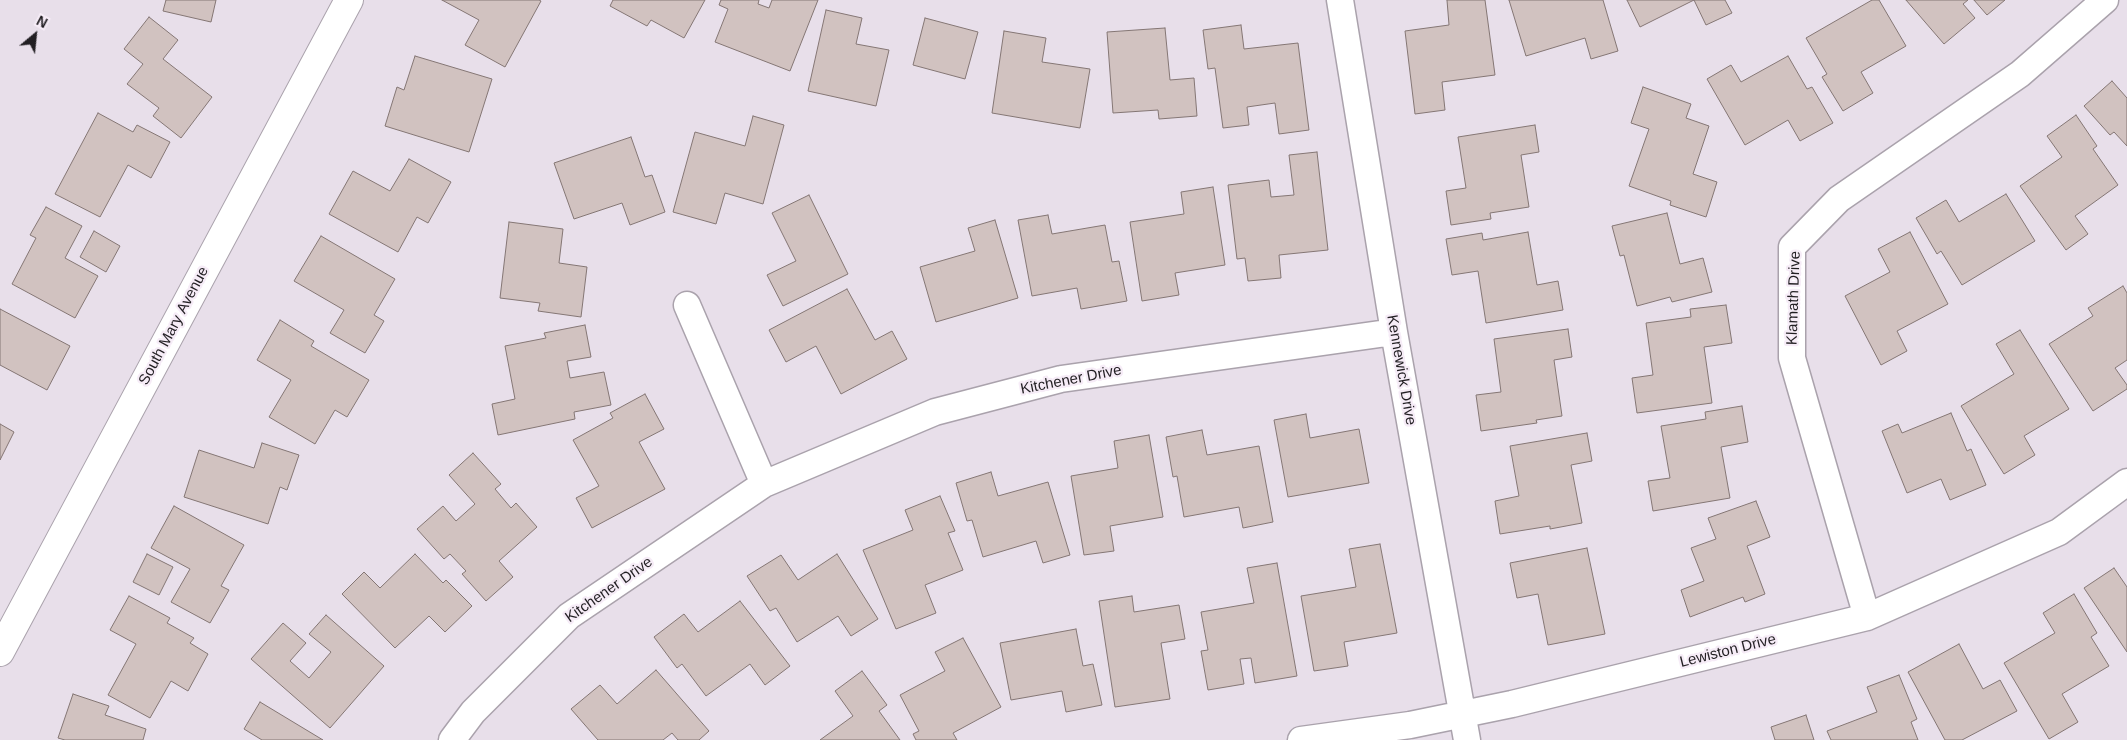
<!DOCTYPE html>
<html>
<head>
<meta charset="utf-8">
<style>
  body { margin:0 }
  #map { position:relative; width:2127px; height:740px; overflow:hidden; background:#e8dfea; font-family:Arial,sans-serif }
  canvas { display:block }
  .north { position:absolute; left:10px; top:10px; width:50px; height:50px; -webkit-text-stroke:4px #f6ecf7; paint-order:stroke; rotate:28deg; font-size:14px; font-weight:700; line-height:20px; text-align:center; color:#221f23 }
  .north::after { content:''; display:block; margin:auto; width:18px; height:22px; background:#221f23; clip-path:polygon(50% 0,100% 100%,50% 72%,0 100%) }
</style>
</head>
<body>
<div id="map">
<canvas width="2127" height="740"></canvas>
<div class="north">N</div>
</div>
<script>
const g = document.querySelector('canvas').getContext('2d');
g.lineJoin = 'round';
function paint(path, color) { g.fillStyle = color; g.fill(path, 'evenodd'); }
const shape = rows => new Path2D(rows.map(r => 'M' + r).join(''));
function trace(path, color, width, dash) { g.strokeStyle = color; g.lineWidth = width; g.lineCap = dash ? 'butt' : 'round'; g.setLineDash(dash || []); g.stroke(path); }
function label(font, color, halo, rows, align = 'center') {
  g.font = font + ' Arial,sans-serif'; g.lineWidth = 4.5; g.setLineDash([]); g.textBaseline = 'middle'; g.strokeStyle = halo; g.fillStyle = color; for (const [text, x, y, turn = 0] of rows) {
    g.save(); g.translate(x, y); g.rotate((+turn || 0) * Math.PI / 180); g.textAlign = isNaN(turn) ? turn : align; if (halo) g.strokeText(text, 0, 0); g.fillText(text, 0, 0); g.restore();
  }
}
const building = shape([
  [166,0,216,0,211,22,163,11,166,0],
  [442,0,539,0,541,1,505,67,465,45,479,20,442,0],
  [613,0,705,0,684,38,651,20,647,26,610,6,613,0],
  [721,0,759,0,758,4,769,8,772,0,818,0,790,71,715,42,728,9,719,5,721,0],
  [1447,0,1485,0,1495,75,1442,82,1445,110,1415,114,1405,31,1449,25,1447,0],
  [1509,0,1603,0,1618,51,1591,59,1585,38,1526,56,1509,0],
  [1627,0,1725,0,1732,13,1706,25,1694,0,1640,27,1627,0],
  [1872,0,1879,0,1906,46,1861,72,1873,93,1843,111,1822,77,1827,74,1806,38,1872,0],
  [1906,0,1968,0,1963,4,1975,18,1944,44,1906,0],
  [1974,0,2005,0,1987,15,1974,0],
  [826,10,862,18,856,44,889,50,876,106,808,91,826,10],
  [149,17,178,40,163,59,212,97,181,138,153,116,159,108,127,84,143,64,124,49,149,17],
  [925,18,978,32,965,79,913,65,925,18],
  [1241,25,1244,49,1298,43,1309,130,1279,134,1275,103,1247,107,1249,125,1223,128,1215,68,1208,69,1203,30,1241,25],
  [1165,28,1170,80,1194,78,1197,116,1159,119,1158,110,1113,113,1107,32,1165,28],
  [1004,31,1046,38,1042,62,1090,69,1080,128,992,113,1004,31],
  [415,56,492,79,469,152,385,126,397,87,404,90,415,56],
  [1788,56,1807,89,1812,87,1833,123,1800,141,1788,120,1745,145,1707,79,1731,65,1741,82,1788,56],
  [2112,81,2127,98,2127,146,2114,132,2110,135,2084,106,2112,81],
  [1643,87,1691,104,1686,118,1709,126,1693,174,1717,182,1706,217,1670,205,1671,201,1629,186,1649,129,1631,123,1643,87],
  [98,113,133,132,137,125,170,142,151,178,128,165,100,217,55,194,98,113],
  [2076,115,2097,146,2093,149,2118,185,2075,216,2088,234,2066,250,2020,186,2062,157,2047,136,2076,115],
  [753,116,784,125,763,204,725,193,716,224,673,212,695,132,745,146,753,116],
  [1535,125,1539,152,1521,155,1529,207,1490,213,1491,219,1451,225,1446,191,1466,188,1458,137,1535,125],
  [631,137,645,177,652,175,665,212,630,225,622,203,574,219,554,163,631,137],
  [1317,152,1328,250,1279,255,1281,278,1248,281,1245,258,1237,259,1228,185,1269,180,1271,197,1294,195,1289,155,1317,152],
  [409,159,451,182,428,223,417,217,398,252,329,214,353,171,390,191,409,159],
  [1213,187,1225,265,1175,273,1179,295,1142,301,1130,222,1184,214,1181,192,1213,187],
  [2006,194,2035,241,1962,285,1941,251,1937,254,1916,218,1946,200,1959,222,2006,194],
  [809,195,848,274,783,306,767,275,796,261,772,213,809,195],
  [46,207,82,226,65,258,98,276,75,318,12,284,36,238,30,235,46,207],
  [1667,213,1680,264,1703,258,1712,292,1672,302,1670,297,1637,306,1624,255,1620,256,1612,226,1667,213],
  [1048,215,1052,234,1105,225,1112,262,1119,261,1127,301,1081,309,1077,288,1032,296,1018,220,1048,215],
  [995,220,1018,298,936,322,920,267,975,251,968,228,995,220],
  [509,222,563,229,559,263,587,267,581,317,538,311,540,303,500,298,509,222],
  [94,231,120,246,106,272,80,257,94,231],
  [1528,232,1537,285,1558,281,1563,310,1486,323,1478,271,1452,275,1446,239,1482,233,1483,240,1528,232],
  [1910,232,1948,304,1897,331,1907,351,1881,365,1845,296,1890,272,1878,249,1910,232],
  [321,236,395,279,374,315,384,321,365,353,330,333,344,310,294,281,321,236],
  [2123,286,2127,293,2127,360,2115,368,2127,385,2127,389,2093,411,2049,344,2093,316,2088,308,2123,286],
  [847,289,875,340,892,331,907,359,841,394,816,346,786,362,769,330,847,289],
  [1726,305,1732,343,1704,347,1712,403,1637,413,1632,378,1653,375,1646,323,1691,317,1690,309,1726,305],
  [0,309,70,346,47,390,0,365,0,309],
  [280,320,314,341,311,346,369,380,347,417,335,410,315,444,269,417,291,380,257,360,280,320],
  [585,325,591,357,567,361,570,378,604,372,611,405,574,412,575,419,498,435,492,404,515,399,505,346,546,338,544,333,585,325],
  [1568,329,1572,357,1554,360,1562,416,1536,420,1537,423,1481,431,1476,395,1501,392,1494,339,1568,329],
  [2020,330,2069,409,2024,436,2035,455,2004,474,1961,406,2014,374,1996,344,2020,330],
  [645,394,664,429,639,442,665,489,592,528,576,498,599,486,573,440,613,418,610,413,645,394],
  [1742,406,1748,442,1721,447,1730,498,1653,511,1648,481,1670,478,1661,426,1706,419,1705,412,1742,406],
  [1951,413,1967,451,1971,449,1986,485,1950,500,1941,479,1907,493,1882,431,1898,424,1902,433,1951,413],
  [1306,414,1310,438,1359,429,1369,483,1288,497,1274,420,1306,414],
  [0,424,14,432,0,460,0,424],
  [1202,430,1207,455,1259,446,1273,522,1243,528,1239,507,1184,517,1177,476,1173,477,1166,437,1202,430],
  [1587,433,1592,461,1571,465,1582,523,1550,529,1550,526,1500,534,1495,501,1519,496,1510,446,1587,433],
  [1149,435,1163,517,1110,526,1114,551,1084,555,1071,476,1118,468,1114,441,1149,435],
  [262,443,299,455,287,490,280,487,268,524,184,497,199,450,254,468,262,443],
  [473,453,501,484,495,489,511,508,516,503,537,527,499,561,513,577,486,601,462,574,466,571,450,554,444,559,417,529,443,506,456,521,475,504,449,475,473,453],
  [991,472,998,496,1048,482,1070,555,1043,563,1036,541,983,557,972,520,967,521,956,483,991,472],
  [940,496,955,531,948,533,963,570,925,585,936,613,896,629,863,550,913,530,905,510,940,496],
  [1756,501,1770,537,1747,546,1765,594,1745,602,1743,597,1690,617,1681,590,1704,581,1691,548,1716,539,1708,518,1756,501],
  [174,506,244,545,221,586,229,590,210,623,171,602,190,569,151,548,174,506],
  [1380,544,1397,633,1344,642,1348,666,1314,671,1301,596,1356,587,1349,549,1380,544],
  [1587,548,1605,634,1548,645,1538,594,1517,598,1510,563,1587,548],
  [147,554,173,567,159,595,133,582,147,554],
  [415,554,443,583,446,580,472,606,445,632,429,616,395,648,342,594,364,572,380,588,415,554],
  [837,554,878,619,851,636,838,616,797,642,776,608,770,611,747,576,781,555,798,580,837,554],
  [1277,563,1297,676,1255,683,1251,658,1240,659,1244,684,1208,690,1201,651,1208,650,1201,612,1254,603,1247,568,1277,563],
  [2114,568,2127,587,2127,652,2084,588,2114,568],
  [2074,594,2097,633,2091,637,2109,666,2062,694,2078,722,2049,739,2004,663,2055,633,2043,613,2074,594],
  [129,596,170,618,167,623,194,638,190,643,208,654,188,691,171,681,150,718,108,695,136,644,110,630,129,596],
  [1132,596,1134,612,1179,605,1185,639,1161,643,1170,699,1115,707,1099,601,1132,596],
  [740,601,790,666,765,685,750,664,706,696,682,664,677,668,654,637,684,614,698,632,740,601],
  [326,615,384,666,330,728,251,659,283,623,306,643,290,661,309,678,331,652,309,634,326,615],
  [1076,629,1083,666,1093,664,1102,705,1066,712,1062,691,1011,700,1000,643,1076,629],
  [963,638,1001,707,953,733,957,740,916,740,913,734,919,731,900,695,945,671,935,652,963,638],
  [1959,644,1983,689,2000,680,2017,711,1962,740,1945,740,1908,672,1959,644],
  [656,670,709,731,699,740,678,740,672,733,663,740,598,740,571,709,600,685,617,704,656,670],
  [862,671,887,705,879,711,900,740,820,740,853,716,835,691,862,671],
  [1899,675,1917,719,1911,722,1918,740,1831,740,1827,731,1877,712,1867,687,1899,675],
  [73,694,109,706,105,715,146,729,143,740,65,740,58,738,73,694],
  [260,702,323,740,262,740,244,729,260,702],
  [1806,715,1814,740,1775,740,1771,727,1806,715]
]);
const street = shape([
  [1340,0,1394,332,1467,740],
  [687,305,764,484],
  [1867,617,1792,358,1792,247,1839,199,2020,74,2105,0],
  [452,740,473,712,569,616,764,484,935,412,1061,379,1394,332],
  [1301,740,1410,725,1512,704,1867,617,2059,532,2127,482]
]);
const secondary = shape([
  [0,652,349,0]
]);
const streetNames = [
  ["Klamath Drive",1794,298,-88],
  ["South Mary Avenue",174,326,-62],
  ["Kennewick Drive",1401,370,80],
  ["Kitchener Drive",1071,380,-11],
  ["Kitchener Drive",609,590,-35],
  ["Lewiston Drive",1728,651,-14]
];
paint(building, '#d1c2c0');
trace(building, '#847674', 1);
trace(street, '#aaa2ac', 29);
trace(secondary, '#aaa2ac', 30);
trace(street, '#fff', 26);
trace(secondary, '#fff', 28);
label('15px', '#221f23', '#f6ecf7', streetNames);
</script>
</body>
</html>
